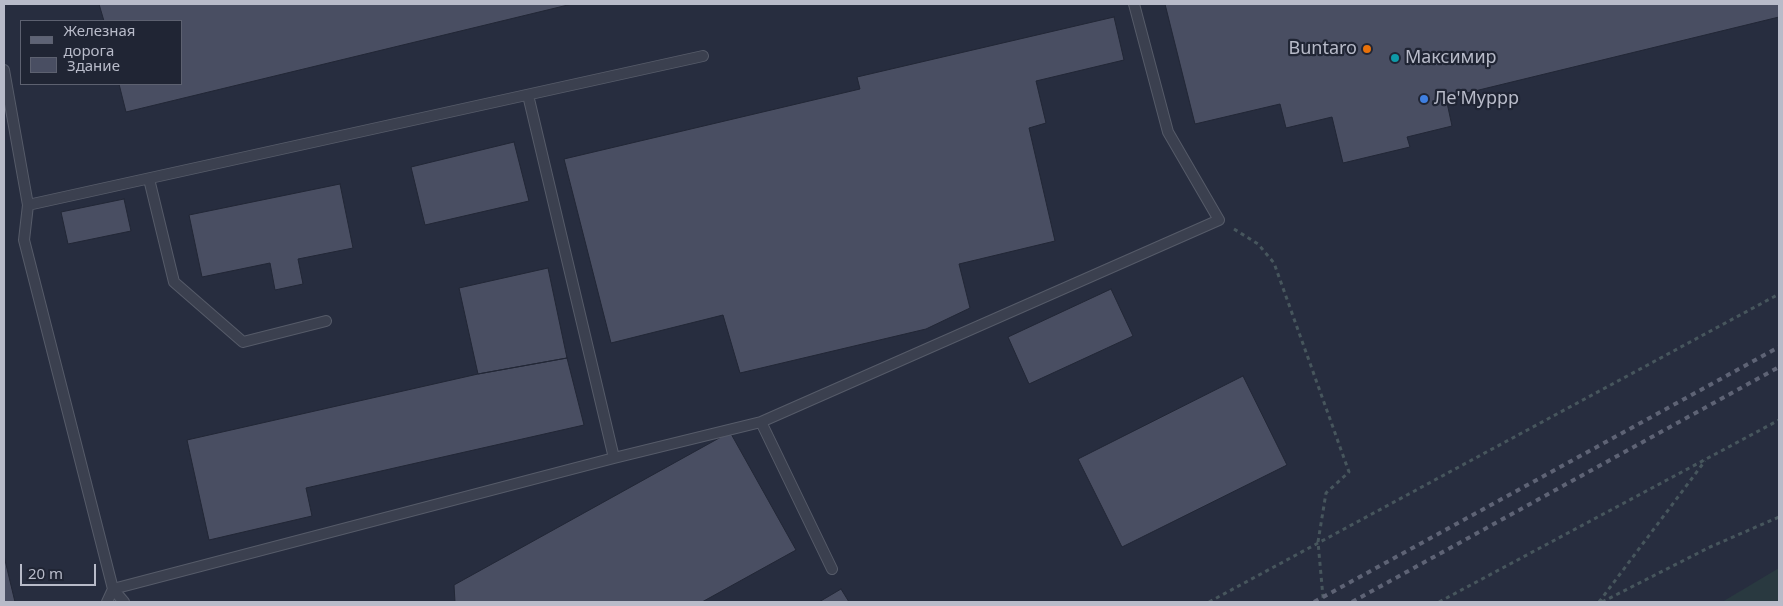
<!DOCTYPE html>
<html>
<head>
<meta charset="utf-8">
<style>
  body { margin:0 }
  #map { position:relative; width:1783px; height:606px; overflow:hidden; background:#272d3f; font-family:"Noto Sans",sans-serif }
  canvas { display:block }
  .frame { position:absolute; inset:0; border:5px solid #b8bbc9; pointer-events:none }
  .legend { position:absolute; left:20px; top:20px; width:162px; height:65px; box-sizing:border-box; background:#202534; border:1px solid #5d6170; margin:0; padding:6px 9px; list-style:none; font-size:15px; color:#b8bbc9 }
  .legend li { display:flex; align-items:center; gap:10px; height:25px }
  .legend b { width:25px; border:1px solid #5d6170 }
  .scale { position:absolute; left:20px; top:564px; width:76px; height:22px; box-sizing:border-box; border:2px solid #b8bbc9; border-top:0; padding-left:6px; font-size:15px; line-height:18px; white-space:nowrap; color:#b8bbc9; -webkit-text-stroke:4px #202534; paint-order:stroke }
</style>
</head>
<body>
<div id="map">
<canvas width="1783" height="606"></canvas>
<div class="frame"></div>
<ul class="legend">
<li><b style="height:6px;background:#5e6375"></b>Железная дорога</li>
<li><b style="height:14px;background:#494e62"></b>Здание</li>
</ul>
<div class="scale">20 m</div>
</div>
<script>
const g = document.querySelector('canvas').getContext('2d');
g.lineJoin = 'round';
function paint(path, color) { g.fillStyle = color; g.fill(path, 'evenodd'); }
const shape = rows => new Path2D(rows.map(r => 'M' + r).join(''));
function trace(path, color, width, dash) { g.strokeStyle = color; g.lineWidth = width; g.lineCap = dash ? 'butt' : 'round'; g.setLineDash(dash || []); g.stroke(path); }
function label(font, color, halo, rows, align = 'center') {
  g.font = font + ' "Noto Sans",sans-serif'; g.lineWidth = 4.5; g.setLineDash([]); g.textBaseline = 'middle'; g.strokeStyle = halo; g.fillStyle = color; for (const [text, x, y, turn = 0] of rows) {
    g.save(); g.translate(x, y); g.rotate((+turn || 0) * Math.PI / 180); g.textAlign = isNaN(turn) ? turn : align; if (halo) g.strokeText(text, 0, 0); g.fillText(text, 0, 0); g.restore();
  }
}
const green = shape([
  [1779,568,1779,602,1722,602]
]);
const building = shape([
  [99,4,572,4,126,112,119,84,181,84,181,21,104,21,99,4],
  [1165,4,1779,4,1779,17,1446,98,1452,126,1407,137,1410,147,1343,163,1332,117,1286,128,1280,104,1195,124,1165,4],
  [1114,17,1124,60,1036,81,1046,123,1029,128,1055,241,959,264,970,308,926,329,740,373,723,315,611,343,564,159,860,89,857,77,1114,17],
  [514,142,529,201,425,225,411,167,514,142],
  [340,184,353,248,298,259,303,284,275,290,270,263,202,277,189,215,340,184],
  [124,199,131,231,68,244,61,212,124,199],
  [548,268,567,358,478,374,459,288,548,268],
  [1111,289,1133,336,1029,384,1008,337,1111,289],
  [567,358,584,425,306,488,312,516,209,540,187,440,478,374,567,358],
  [1243,376,1287,465,1122,547,1078,459,1243,376],
  [730,432,796,550,702,602,455,602,454,585,730,432],
  [4,556,15,602,4,602,4,556],
  [841,589,849,602,819,602,841,589]
]);
const path = shape([
  [1234,229,1258,244,1274,263,1349,472,1326,493,1318,542,1323,597,1325,602],
  [1209,602,1779,294],
  [1439,602,1779,420],
  [1599,602,1705,461],
  [1602,602,1710,547,1779,517]
]);
const lane = shape([
  [4,70,28,205,24,240,113,589,124,602],
  [528,95,614,458],
  [149,179,174,282,243,342,326,321],
  [28,205,703,56],
  [761,422,832,569],
  [107,602,113,589,614,458,761,422,1219,220,1168,132,1134,4]
]);
const rail = shape([
  [1314,602,1779,347],
  [1352,602,1779,367]
]);
const markers = [
  [1367,49,5,"#e8710a"],
  [1395,58,5,"#0f9aa8"],
  [1424,99,5,"#3f7fe0"]
];
const poiNames = [
  ["Buntaro",1357,49,"right"],
  ["Максимир",1405,58],
  ["Ле'Муррр",1434,99]
];
paint(green, '#293940');
paint(building, '#494e62');
trace(building, '#222736', 1);
trace(lane, '#565b69', 12);
trace(path, '#47565d', 3, [4, 4]);
trace(lane, '#3b404f', 10);
trace(rail, '#5e6375', 4, [5, 5]);
for (const [x, y, r, color] of markers) { const dot = new Path2D(); dot.arc(x, y, r, 0, 2 * Math.PI); g.fillStyle = color; g.fill(dot); trace(dot, '#202534', 2); }
label('18px', '#b8bbc9', '#202534', poiNames, 'left');
</script>
</body>
</html>
